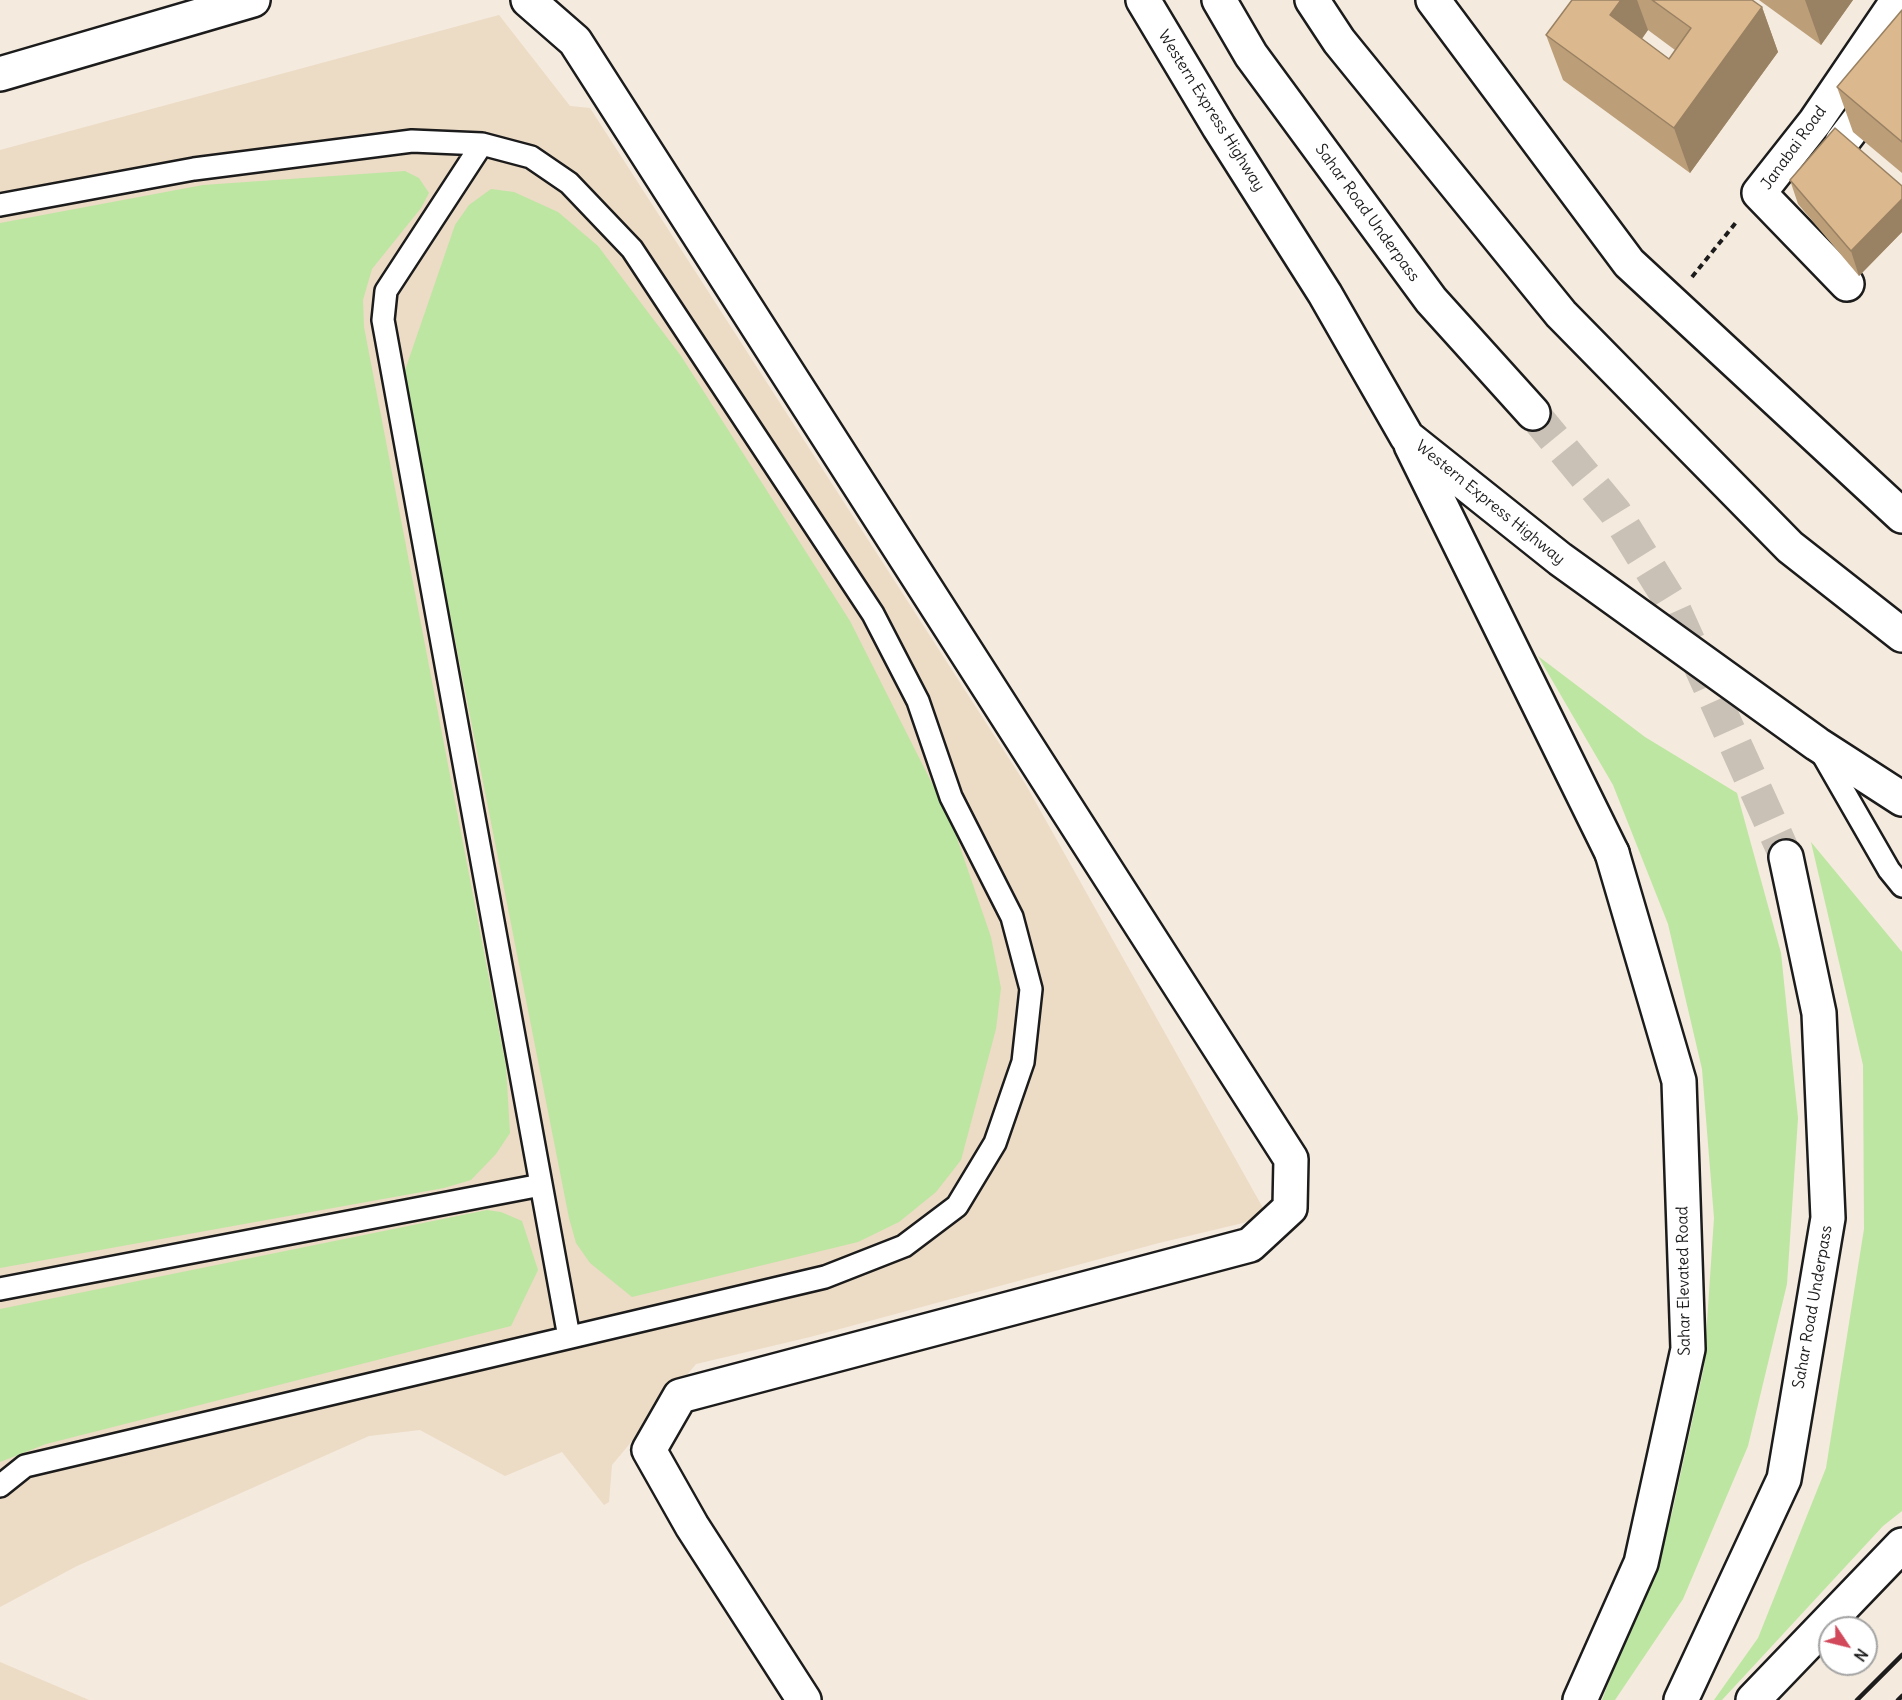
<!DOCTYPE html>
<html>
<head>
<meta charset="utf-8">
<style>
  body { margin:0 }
  #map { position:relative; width:1902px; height:1700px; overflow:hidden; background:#f4eadd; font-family:Delius,sans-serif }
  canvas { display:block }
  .north { position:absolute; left:1818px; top:1616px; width:60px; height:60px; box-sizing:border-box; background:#fff; border:2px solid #a4a4a4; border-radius:50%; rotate:125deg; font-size:16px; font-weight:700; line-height:24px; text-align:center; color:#1c1c1c }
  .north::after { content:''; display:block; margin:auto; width:21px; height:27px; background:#d1495b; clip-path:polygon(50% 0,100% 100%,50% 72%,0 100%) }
</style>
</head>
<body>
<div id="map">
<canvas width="1902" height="1700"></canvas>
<div class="north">N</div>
</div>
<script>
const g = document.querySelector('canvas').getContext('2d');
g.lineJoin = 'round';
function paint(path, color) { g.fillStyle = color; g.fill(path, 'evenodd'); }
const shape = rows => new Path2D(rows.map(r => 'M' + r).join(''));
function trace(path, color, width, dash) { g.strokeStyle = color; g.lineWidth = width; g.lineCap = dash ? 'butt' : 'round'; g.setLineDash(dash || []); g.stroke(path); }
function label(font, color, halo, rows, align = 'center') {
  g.font = font + ' Delius,sans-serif'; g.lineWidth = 6; g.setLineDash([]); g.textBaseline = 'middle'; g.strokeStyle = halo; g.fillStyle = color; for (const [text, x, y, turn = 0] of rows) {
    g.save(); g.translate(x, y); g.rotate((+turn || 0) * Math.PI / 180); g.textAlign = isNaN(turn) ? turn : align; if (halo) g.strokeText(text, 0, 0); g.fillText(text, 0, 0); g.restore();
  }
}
const built = shape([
  [499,15,570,106,590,108,1026,785,1268,1217,1159,1243,810,1337,696,1364,612,1465,609,1502,604,1505,562,1452,505,1476,420,1430,369,1436,77,1566,0,1607,0,150],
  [0,1662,89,1700,0,1700]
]);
const green = shape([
  [405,171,419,178,429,193,421,208,372,269,363,300,364,327,506,1067,510,1133,496,1154,471,1180,444,1188,0,1268,0,223,203,185],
  [491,189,514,192,558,212,598,246,681,356,850,621,951,821,991,937,1001,988,996,1029,961,1160,936,1192,899,1222,858,1242,632,1297,590,1263,576,1243,569,1218,403,376,455,225,469,205],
  [1538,656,1645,737,1737,793,1781,953,1798,1118,1787,1284,1748,1446,1683,1599,1615,1700,1602,1700,1672,1513,1704,1367,1714,1218,1702,1069,1668,924,1613,785],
  [1811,842,1902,952,1902,1511,1883,1526,1722,1700,1714,1700,1758,1638,1826,1468,1864,1229,1863,1065],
  [487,1210,501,1212,522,1221,538,1270,511,1326,46,1444,0,1462,0,1309]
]);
const primaryTunnel = shape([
  [1533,413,1615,512,1672,604,1786,857]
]);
const path = shape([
  [1692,277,1738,220]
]);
const lane = shape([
  [482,144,386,291,383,320,569,1337],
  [0,205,194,169,412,141,482,144,531,157,569,183,632,249,873,614,918,701,951,797,1012,917,1031,989,1023,1062,995,1143,957,1206,904,1246,825,1277,25,1466,0,1486],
  [1820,750,1889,870,1902,886],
  [0,1289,541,1185]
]);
const street = shape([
  [1842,142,1902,64],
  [1847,284,1759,193,1815,122,1898,0]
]);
const secondary = shape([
  [528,0,575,41,1291,1159,1290,1208,1250,1245,680,1396,649,1450,692,1526,804,1700],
  [0,74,253,0]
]);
const primary = shape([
  [1219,0,1251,55,1431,300,1533,413],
  [1433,0,1629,263,1902,516],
  [1580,1700,1641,1563,1688,1349,1679,1081,1612,853],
  [1681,1700,1784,1479,1828,1218,1819,1013,1786,857],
  [1753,1700,1902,1545]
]);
const highway = shape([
  [1143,0,1219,127,1325,294,1407,437,1560,559,1817,744,1902,799],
  [1312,0,1339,41,1561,314,1790,547,1902,635],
  [1411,445,1612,853]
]);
const rail = shape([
  [1857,1700,1902,1655],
  [1898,1700,1902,1696]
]);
const wall = shape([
  [1572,0,1752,0,1762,7,1778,52,1690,173,1563,80,1546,35],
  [1648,30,1675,50,1669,59,1642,39],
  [1759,0,1853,0,1821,45],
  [1902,10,1902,173,1853,132,1837,87],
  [1790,180,1902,186,1902,232,1859,276,1798,204]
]);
const shadedWall = shape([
  [1621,0,1637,0,1648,30,1626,60,1610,15],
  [1805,0,1853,0,1821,45],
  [1762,7,1778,52,1690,173,1674,128],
  [1902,199,1902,232,1859,276,1851,251]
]);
const building = shape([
  [1572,0,1621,0,1610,15,1669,59,1691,28,1652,0,1752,0,1762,7,1674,128,1546,35,1572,0],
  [1902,10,1902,142,1837,87,1902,10],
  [1835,128,1902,186,1902,199,1851,251,1790,180,1835,128]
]);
const streetNames = [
  ["Western Express Highway",1211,111,58],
  ["Janabai Road",1794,148,-54],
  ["Sahar Road Underpass",1367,213,54],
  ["Western Express Highway",1490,503,39],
  ["Sahar Elevated Road",1684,1281,-91],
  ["Sahar Road Underpass",1813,1307,-80]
];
paint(built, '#ecdbc5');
paint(green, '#bde6a2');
trace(primaryTunnel, '#c9c1b6', 33, [33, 16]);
trace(lane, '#1c1c1c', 26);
trace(street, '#1c1c1c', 38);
trace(secondary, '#1c1c1c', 38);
trace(primary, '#1c1c1c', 38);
trace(highway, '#1c1c1c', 38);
trace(path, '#1c1c1c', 4, [6, 4.5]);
trace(lane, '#fff', 21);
trace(street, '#fff', 33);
trace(secondary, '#fff', 33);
trace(primary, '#fff', 33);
trace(highway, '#fff', 33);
trace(rail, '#1c1c1c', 4.5);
paint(wall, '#bc9e79');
paint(shadedWall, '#998163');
paint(building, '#dbb88d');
trace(building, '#998163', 1.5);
label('16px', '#1c1c1c', '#fff', streetNames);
</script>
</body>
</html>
